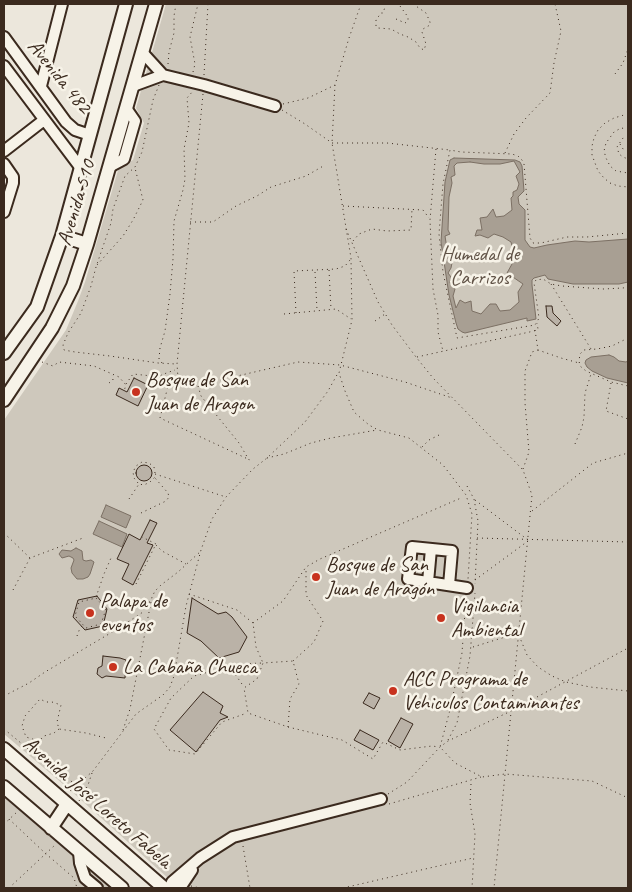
<!DOCTYPE html>
<html>
<head>
<meta charset="utf-8">
<style>
  body { margin:0 }
  #map { position:relative; width:632px; height:892px; overflow:hidden; background:#ece7dc; font-family:Caveat,sans-serif }
  canvas { display:block }
  .frame { position:absolute; inset:0; border:5px solid #3b2a1e; pointer-events:none }
</style>
</head>
<body>
<div id="map">
<canvas width="632" height="892"></canvas>
<div class="frame"></div>
</div>
<script>
const g = document.querySelector('canvas').getContext('2d');
g.lineJoin = 'round';
function paint(path, color) { g.fillStyle = color; g.fill(path, 'evenodd'); }
const shape = rows => new Path2D(rows.map(r => 'M' + r).join(''));
function trace(path, color, width, dash) { g.strokeStyle = color; g.lineWidth = width; g.lineCap = dash ? 'butt' : 'round'; g.setLineDash(dash || []); g.stroke(path); }
function label(font, color, halo, rows, align = 'center') {
  g.font = font + ' Caveat,sans-serif'; g.lineWidth = 5; g.setLineDash([]); g.textBaseline = 'middle'; g.strokeStyle = halo; g.fillStyle = color; for (const [text, x, y, turn = 0] of rows) {
    g.save(); g.translate(x, y); g.rotate((+turn || 0) * Math.PI / 180); g.textAlign = isNaN(turn) ? turn : align; if (halo) g.strokeText(text, 0, 0); g.fillText(text, 0, 0); g.restore();
  }
}
const green = shape([
  [166,4,628,4,628,888,179,888,70,790,4,734,4,420,66,330,78,301,85,282,119,167,133,160,144,123,136,108],
  [4,797,74,857,77,871,90,871,110,888,4,888]
]);
const water = shape([
  [454,158,515,160,520,162,522,166,524,191,518,197,519,204,525,210,525,240,530,247,534,248,547,245,575,241,589,242,628,239,628,282,619,284,573,284,548,279,545,275,534,278,532,280,532,285,536,319,527,321,527,318,465,333,462,332,458,329,456,323,449,295,441,242,445,182,450,160,454,158],
  [470,162,484,164,500,164,514,161,520,172,516,176,519,184,517,190,513,192,513,196,511,198,512,210,504,216,496,217,493,209,487,217,480,218,482,230,477,230,475,236,480,235,488,238,494,234,503,237,511,242,513,250,517,255,507,273,523,284,518,292,519,302,510,310,500,311,496,304,490,304,481,314,472,311,471,301,465,303,460,300,456,308,453,296,455,289,450,283,451,277,448,273,451,268,452,263,451,259,448,255,445,236,450,234,448,230,449,197,452,183,451,177,455,175,454,166,457,163,470,162],
  [609,355,614,357,619,361,626,362,628,361,628,383,607,378,592,371,587,367,585,363,586,360,591,357,609,355],
  [106,505,131,516,126,528,101,517,106,505],
  [99,521,127,534,122,547,93,534,99,521],
  [76,548,82,551,83,560,86,561,91,560,94,562,90,574,88,577,83,579,77,579,72,573,71,568,74,560,73,558,69,556,62,558,59,554,62,550,71,551,76,548]
]);
const building = shape([
  [546,306,552,306,553,313,561,321,557,326,547,317,546,306],
  [134,378,148,385,138,406,116,395,119,388,127,392,134,378],
  '136 473a8 8 0 1 1 16 0a8 8 0 1 1-16 0Z',
  [150,520,157,523,147,543,153,545,133,585,122,579,129,564,117,559,129,534,140,540,150,520],
  [97,596,107,609,103,626,85,630,73,617,78,600,97,596],
  [192,598,218,614,226,612,232,617,247,637,239,652,219,658,201,641,187,633,192,598],
  [103,656,120,658,126,660,125,678,106,676,102,678,97,674,98,668,102,666,103,656],
  [203,692,223,706,220,713,228,717,220,720,196,752,170,730,203,692],
  [369,693,380,698,374,709,363,703,369,693],
  [401,718,413,724,400,748,388,741,401,718],
  [360,730,379,740,373,750,354,740,360,730]
]);
const path = shape([
  [361,4,349,38,335,85,332,143,351,258,352,320,339,373,345,391,354,412,369,425,378,430,409,438,443,465,466,495,472,514,468,579],
  [386,4,383,13,381,13,376,20,376,27,378,28,391,29,400,34,408,37,416,42,420,48,424,50,426,44,422,32,423,29,430,25,430,22,426,13,413,4],
  [402,4,406,5,407,4],
  [396,19,405,23,408,21,408,17,400,6,401,4],
  [168,64,169,52,174,33,174,16,176,4],
  [193,72,195,64,190,37,198,4],
  [615,74,623,63,628,49],
  [204,75,208,4],
  [159,85,153,100,142,152,135,167,125,176,113,209,111,223,96,267,91,286,81,313,68,333,63,345,64,350,75,352,110,356,158,363,176,364],
  [203,94,177,364,178,378,187,384,198,385,298,362,340,365,405,382,452,398],
  [283,104,308,98,335,85],
  [282,110,305,124,332,143,387,143,450,150],
  [628,115,624,115,614,118,605,123,598,130,594,138,592,146,592,155,598,171,604,178,610,183,618,186,628,187],
  [628,129,621,128,614,132,606,143,604,151,606,158,610,166,616,171,628,173],
  [628,137,623,138,617,147,619,154,623,157,628,159],
  [620,144,623,149,628,150],
  [436,149,430,220,433,289,438,315,438,332,443,351],
  [505,153,514,134,526,118,550,93,554,63,561,31,555,4],
  [343,206,423,210,429,218],
  [190,222,213,222,236,206,257,196,271,187,306,176,325,165],
  [346,229,378,302,392,325,416,357,433,378,523,470,532,495,494,888],
  [628,233,587,237,567,237,541,243,533,243,530,238,524,164,522,160,518,156,512,154,461,152,450,150,443,184,439,234,443,272,457,338,535,325,537,322,539,318,534,283,536,280,543,279,551,284,562,286,603,289,623,288,628,287],
  [353,241,359,234,372,229,387,231,411,230,412,209],
  [97,265,123,236,133,220,143,200,135,168],
  [329,270,331,309],
  [315,272,317,310],
  [551,284,591,349],
  [296,313,294,271,336,269,345,266,350,260],
  [284,314,336,309,351,319],
  [375,321,385,314],
  [535,330,538,350,561,358,579,363],
  [628,338,612,346,597,349,584,350,580,354,579,361,580,366,586,371,611,382,628,386],
  [417,357,534,331,538,329,537,323],
  [42,362,53,366,59,362,94,366,119,377,126,385,124,391],
  [162,363,159,359,160,348,165,331,170,294,173,259,174,221,183,190,185,179,184,149,189,123,187,98,193,91],
  [177,378,169,382,160,418,250,460],
  [109,383,113,380,112,375],
  [611,383,606,411,628,419],
  [126,384,133,374,152,376,159,376,169,372,175,370],
  [198,386,201,396,239,443,249,460],
  [575,444,582,427,584,417,585,393,591,374],
  [422,447,429,440,439,435],
  [267,458,284,454,311,443,331,438,377,430],
  [523,469,529,452,525,403,525,371,532,352,538,350],
  [138,483,134,478,133,472,136,466,142,462,149,463,154,467,155,473],
  [467,486,474,499,478,521,475,584],
  [129,499,139,484,144,485,150,482,155,477,155,474,226,497],
  [475,500,528,540],
  [532,511,593,463,628,453],
  [141,513,166,501,169,497,168,493,155,478],
  [4,533,30,558,83,538],
  [477,538,628,542],
  [156,545,162,551,186,564],
  [475,580,528,541],
  [136,584,156,544,142,537],
  [13,590,30,558],
  [189,594,237,610,253,623,256,647,263,663,237,664,235,674,244,687],
  [96,597,104,574,111,558],
  [96,598,106,609,101,624,86,628,75,616,79,602,96,598],
  [466,598,462,653,450,710,440,747,455,763,482,777,505,774,592,781,628,798],
  [104,604,150,602],
  [253,623,283,601,306,567,320,559,461,498],
  [77,636,80,628,83,625],
  [473,647,518,633,527,655,538,667,552,676,566,682,590,687,628,691],
  [293,661,314,642,323,621,306,595,306,568],
  [235,674,216,670,194,676,171,698,154,729,169,750,195,754,222,722,247,713],
  [4,696,29,683,45,672,119,628,143,612],
  [288,727,290,699,299,684,293,661,263,663,257,679,244,688,248,713,288,727,342,740,373,759,383,742,400,750,432,746,439,747],
  [4,729,33,753,50,768,74,783],
  [59,729,54,733,44,736,39,741,26,737,22,726,25,716,40,699,46,702,52,702,61,705,57,722,59,729,86,733,106,738],
  [123,730,130,709,152,597,155,591,161,585,178,572,201,551],
  [448,740,457,723,470,656,475,593],
  [471,784,470,803,475,834,472,888],
  [70,791,93,771,136,714,163,695,170,687,174,676,186,606,201,550,212,519,226,497,253,469,267,458,305,422,328,391,338,373],
  [388,794,407,782,440,747,448,741,511,711,628,648],
  [79,801,88,785,92,773],
  [389,804,481,777],
  [9,819,45,853,74,878,77,888],
  [4,824,17,812],
  [243,846,250,888],
  [191,886,200,888],
  [9,888,55,845],
  [343,888,473,858]
]);
const minor = shape([
  [4,37,66,122,75,130,90,135],
  [142,52,163,75],
  [4,66,80,167],
  [41,86,62,4],
  [133,86,163,75,204,85,275,106],
  [4,151,44,120],
  [4,164,13,177,13,183,4,212],
  [109,167,124,159,135,121,126,108],
  [428,582,431,549],
  [449,585,452,551,412,547,408,579,467,588],
  [79,852,80,863,85,878,97,888],
  [166,888,170,887,172,882,200,858,233,837,381,799],
  [180,888,192,870]
]);
const major = shape([
  [62,236,87,244],
  [4,353,37,307,62,236,126,4],
  [4,400,52,328,73,286,87,244,156,4],
  [4,749,164,888],
  [4,787,122,888],
  [51,828,67,804]
]);
const markers = [
  [136,392,5,"#c8321e"],
  [316,577,5,"#c8321e"],
  [90,613,5,"#c8321e"],
  [441,618,5,"#c8321e"],
  [113,667,5,"#c8321e"],
  [393,691,5,"#c8321e"]
];
const streetNames = [
  ["Avenida 482",59,77,51],
  ["Avenida 510",77,203,-73],
  ["Avenida José Loreto Fabela",97,803,41]
];
const parkNames = [
  ["Humedal de",480,254],
  ["Carrizos",480,278]
];
const poiNames = [
  ["Bosque de San",146,380],
  ["Juan de Aragon",146,404],
  ["Bosque de San",326,565],
  ["Juan de Aragón",326,589],
  ["Palapa de",100,601],
  ["eventos",100,625],
  ["Vigilancia",451,606],
  ["Ambiental",451,630],
  ["La Cabaña Chueca",123,667],
  ["ACC Programa de",403,679],
  ["Vehiculos Contaminantes",403,703]
];
paint(green, '#cec8bc');
paint(water, '#a89f93');
trace(water, '#7c7064', 1);
paint(building, '#bab2a7');
trace(building, '#3b2a1e', 1);
trace(minor, '#3b2a1e', 14);
trace(major, '#3b2a1e', 16);
trace(path, '#3b2a1e', 1, [1, 4]);
trace(minor, '#f7f3e8', 10);
trace(major, '#f7f3e8', 12);
for (const [x, y, r, color] of markers) { const dot = new Path2D(); dot.arc(x, y, r, 0, 2 * Math.PI); g.fillStyle = color; g.fill(dot); trace(dot, '#f7f3e8', 2); }
label('21px', '#3b2a1e', '#f7f3e8', streetNames);
label('21px', '#605246', '#f7f3e8', parkNames);
label('21px', '#3b2a1e', '#f7f3e8', poiNames, 'left');
</script>
</body>
</html>
